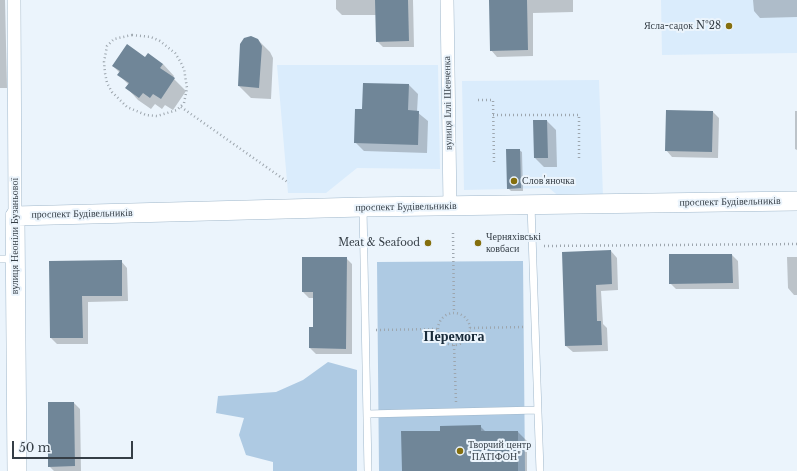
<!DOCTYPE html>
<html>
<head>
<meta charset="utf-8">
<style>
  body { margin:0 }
  #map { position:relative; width:797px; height:471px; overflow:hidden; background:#ebf4fc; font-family:"Libre Baskerville",serif }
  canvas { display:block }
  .scale { position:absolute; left:12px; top:441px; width:121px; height:18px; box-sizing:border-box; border:2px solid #353e46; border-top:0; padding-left:5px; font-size:12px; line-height:14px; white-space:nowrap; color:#353e46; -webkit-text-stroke:3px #ebf4fc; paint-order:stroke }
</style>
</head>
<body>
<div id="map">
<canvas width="797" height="471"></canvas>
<div class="scale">50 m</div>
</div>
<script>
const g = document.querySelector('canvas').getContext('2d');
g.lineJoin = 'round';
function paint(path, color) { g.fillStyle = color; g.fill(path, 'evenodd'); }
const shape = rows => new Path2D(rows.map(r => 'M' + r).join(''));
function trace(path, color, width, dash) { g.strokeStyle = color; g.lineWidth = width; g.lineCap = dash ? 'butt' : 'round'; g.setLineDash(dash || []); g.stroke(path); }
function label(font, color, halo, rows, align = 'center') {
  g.font = font + ' "Libre Baskerville",serif'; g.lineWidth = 4; g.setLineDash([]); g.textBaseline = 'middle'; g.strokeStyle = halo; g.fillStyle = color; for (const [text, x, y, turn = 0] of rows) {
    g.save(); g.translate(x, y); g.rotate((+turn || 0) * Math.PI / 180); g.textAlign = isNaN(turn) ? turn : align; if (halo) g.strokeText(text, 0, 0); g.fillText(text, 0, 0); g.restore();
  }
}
const built = shape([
  [661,0,797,0,797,53,662,55],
  [277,65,438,65,440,169,357,168,326,193,288,193],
  [599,80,603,197,561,198,549,188,464,190,462,81]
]);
const green = shape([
  [523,261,525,471,379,471,377,262],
  [328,362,357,370,357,471,273,471,273,462,246,455,239,435,244,418,216,413,218,396,276,392,303,380]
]);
const shadow = shape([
  [0,0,5,0,7,88,0,88],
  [336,0,413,0,414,47,383,47,377,41,376,15,342,15,336,9],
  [490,0,573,0,573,12,533,13,533,56,497,57,491,50],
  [753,0,797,0,797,17,760,18,754,11],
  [258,40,270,52,273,58,271,99,251,98,239,86],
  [145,59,163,64,174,76,173,78,186,91,173,110,165,105,162,109,155,104,151,109,138,100,127,88,129,85,119,75,120,73,113,66],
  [409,85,418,94,417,112,428,121,427,153,364,151,355,142,363,110],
  [795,111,797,111,797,150,795,149],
  [713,112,719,118,718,158,672,157,666,150],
  [547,121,556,130,557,167,544,167,535,158],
  [519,150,522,152,523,191,511,191,508,188],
  [611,251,617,258,618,290,601,291,603,324,607,328,608,351,573,352,566,346],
  [732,255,738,261,739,289,676,289,670,283],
  [787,257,797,257,797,295,794,295,788,288],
  [346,258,352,264,352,354,316,354,310,348,314,328,314,298,309,298,303,292],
  [121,261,127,268,128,301,88,302,88,344,57,344,51,338,50,262],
  [49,403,74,403,80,409,81,471,54,471,49,466],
  [480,426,486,432,518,432,527,441,527,471,403,471,441,432]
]);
const building = shape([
  [375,0,408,0,409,41,376,42],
  [489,0,527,0,528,50,490,51],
  [251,36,258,39,262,46,259,88,238,86,240,44,244,38],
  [127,44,145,57,148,53,163,64,160,68,175,78,161,99,153,94,150,98,143,93,139,98,125,88,129,83,117,75,120,71,112,66],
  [363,83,409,84,408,110,419,111,418,145,354,143,355,109,362,109],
  [666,110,713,111,712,152,665,151],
  [533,120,547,120,548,158,534,158],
  [506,149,520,149,521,188,507,189],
  [611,250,612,284,596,285,597,321,601,321,602,345,565,346,562,252],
  [669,254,732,254,733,283,669,284],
  [302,257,347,257,346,349,309,348,309,327,313,327,313,292,302,292],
  [122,260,122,296,82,296,83,338,50,338,49,261],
  [48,402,74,402,75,466,48,467],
  [481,425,481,431,518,431,518,471,402,471,401,431,440,431,440,426]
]);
const path = shape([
  [132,35,151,37,160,41,175,53,180,61,184,69,187,88,184,103,177,110,157,116,146,115,127,107,112,92,107,83,105,73,104,62,107,46,114,39,132,35],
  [478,100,493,100,494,162],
  [181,107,289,183],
  [493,115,579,115,579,161],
  [453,233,454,313],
  [544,246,797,244],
  '438 329a16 16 0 1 1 32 0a16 16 0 1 1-32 0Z',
  [470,328,525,327],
  [376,330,438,329],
  [454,345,456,402]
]);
const lane = shape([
  [531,205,540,471],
  [363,207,368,471],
  [0,259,16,259],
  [367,414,538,410]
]);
const street = shape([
  [14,0,15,216],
  [447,0,450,206]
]);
const secondary = shape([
  [17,471,15,216,363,207,797,201]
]);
const markers = [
  [729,26,4,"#856f0e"],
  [514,181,4,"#856f0e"],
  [428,243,4,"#856f0e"],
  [478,243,4,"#856f0e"],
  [460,451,4,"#856f0e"]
];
const poiNames = [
  ["Ясла-садок №28",721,26,"right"],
  ["Слов'яночка",522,181],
  ["Черняхівські",486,237],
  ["ковбаси",486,249],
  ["Meat & Seafood",420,243,"right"],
  ["Творчий центр",468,445],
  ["\"ПАТІФОН\"",468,457]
];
const streetNames = [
  ["вулиця Іллі Шевченка",448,103,-91],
  ["проспект Будівельників",730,202,-1],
  ["проспект Будівельників",406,207,-1],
  ["проспект Будівельників",82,214,-1],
  ["вулиця Неоніли Бузаньової",15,236,-90]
];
const districtNames = [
  ["Перемога",454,337]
];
paint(built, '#daecfc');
paint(green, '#aecae3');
paint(shadow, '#0003');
paint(building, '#708698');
trace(lane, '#a1b8cb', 8);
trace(street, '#a1b8cb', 14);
trace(secondary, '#a1b8cb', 20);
trace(path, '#9da6ae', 2.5, [1, 3]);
trace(lane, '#fff', 7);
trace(street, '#fff', 13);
trace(secondary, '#fff', 19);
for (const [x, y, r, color] of markers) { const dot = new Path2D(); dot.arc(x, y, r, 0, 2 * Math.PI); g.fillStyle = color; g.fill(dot); trace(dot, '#ebf4fc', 1.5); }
label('10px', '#353e46', '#ebf4fc', poiNames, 'left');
label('10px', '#353e46', '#ebf4fc', streetNames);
label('bold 14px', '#192b3a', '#ebf4fc', districtNames);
</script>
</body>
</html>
